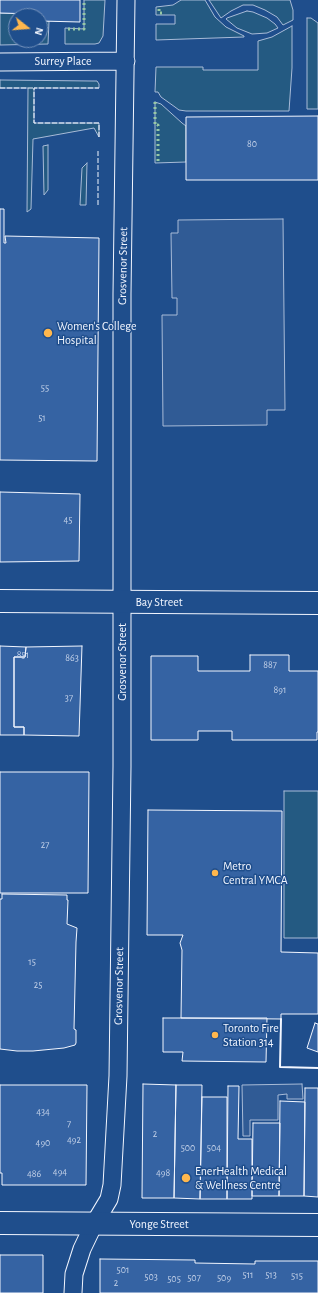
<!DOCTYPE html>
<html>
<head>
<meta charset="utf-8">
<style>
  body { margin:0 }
  #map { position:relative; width:318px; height:1293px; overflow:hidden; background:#1f4e8c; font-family:"Alegreya Sans",sans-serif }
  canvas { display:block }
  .north { position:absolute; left:8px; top:8px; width:40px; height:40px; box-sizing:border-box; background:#1f4e8c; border:1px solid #7391ba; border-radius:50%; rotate:107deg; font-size:11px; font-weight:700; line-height:16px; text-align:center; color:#f2f6ff }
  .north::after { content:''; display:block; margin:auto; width:14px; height:18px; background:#ffb74d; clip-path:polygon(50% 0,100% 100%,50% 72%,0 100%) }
</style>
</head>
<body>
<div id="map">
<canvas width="318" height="1293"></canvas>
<div class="north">N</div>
</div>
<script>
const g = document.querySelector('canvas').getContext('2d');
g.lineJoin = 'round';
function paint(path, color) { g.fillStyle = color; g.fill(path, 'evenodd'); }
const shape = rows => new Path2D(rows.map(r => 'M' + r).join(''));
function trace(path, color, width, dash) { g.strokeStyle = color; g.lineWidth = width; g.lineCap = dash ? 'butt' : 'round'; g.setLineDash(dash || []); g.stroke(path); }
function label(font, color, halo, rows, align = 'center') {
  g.font = font + ' "Alegreya Sans",sans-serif'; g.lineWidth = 3; g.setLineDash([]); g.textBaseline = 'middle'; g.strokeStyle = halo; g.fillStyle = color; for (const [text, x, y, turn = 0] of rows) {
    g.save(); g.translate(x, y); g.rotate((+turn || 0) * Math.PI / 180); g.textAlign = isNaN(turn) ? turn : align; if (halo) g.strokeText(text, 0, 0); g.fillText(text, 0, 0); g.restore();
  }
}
const green = shape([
  [84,0,105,0,103,36,99,43,95,44,65,44,65,28,84,29,84,0],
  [181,0,205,0,215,17,226,27,244,36,244,37,156,40,156,24,175,24,175,15,156,15,156,7,173,5,181,0],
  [209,0,290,0,293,10,293,20,283,25,277,17,265,10,253,5,243,5,231,11,221,18,209,0],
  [247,11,253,12,267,18,275,24,278,28,267,33,252,34,237,28,226,19,227,18,247,11],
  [0,13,35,14,35,16,16,16,16,40,40,40,40,21,49,21,48,44,0,45,0,13],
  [307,18,311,18,318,23,318,109,307,109,307,18],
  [292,26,292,68,289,111,186,111,179,110,175,107,161,97,158,92,155,92,156,67,203,67,203,70,258,70,258,41,272,37,292,26],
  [0,80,92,81,97,81,99,84,99,88,34,88,34,123,99,123,99,137,94,128,33,139,31,209,27,212,28,88,0,88,0,80],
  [155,102,161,104,182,123,186,126,186,162,155,163,155,102],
  [48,145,48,190,44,195,43,146,48,145],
  [87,163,86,205,80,205,82,168,87,163],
  [284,791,318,791,318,938,284,938,284,791]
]);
const parking = shape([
  [283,219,285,410,267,410,267,425,163,426,162,315,177,315,177,298,172,298,171,233,178,233,178,220,283,219],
  [302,1084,303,1099,287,1099,287,1094,278,1095,278,1120,250,1120,250,1136,243,1136,242,1085,302,1084]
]);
const building = shape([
  [0,0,80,0,80,22,40,21,40,16,35,16,35,14,0,13,0,0],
  [318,116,318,180,186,180,186,117,318,116],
  [0,209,4,209,4,243,6,243,5,236,99,238,97,461,0,460,0,209],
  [0,492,80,494,79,561,0,562,0,492],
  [0,646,26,647,25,657,14,657,14,727,24,727,24,735,0,735,0,646],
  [82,646,79,736,24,735,24,727,14,727,14,657,25,657,26,647,82,646],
  [250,655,289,655,289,671,318,671,318,732,317,732,317,740,232,740,232,731,198,731,198,740,151,740,151,656,198,656,198,671,250,671,250,655],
  [0,772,89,772,88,893,0,893,0,772],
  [148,810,282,811,281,952,318,953,318,1014,281,1014,281,1019,181,1018,182,950,180,943,183,935,147,935,148,810],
  [2,894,67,895,67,900,68,900,67,924,77,928,76,942,74,1029,76,1030,76,1043,75,1045,64,1048,33,1051,17,1051,0,1049,0,899,2,899,2,894],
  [163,1018,267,1018,266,1062,182,1061,183,1052,163,1052,163,1018],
  [315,1023,318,1024,318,1052,307,1048,315,1023],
  [143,1084,176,1085,174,1198,142,1198,143,1084],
  [0,1085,87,1085,86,1185,2,1185,2,1173,0,1173,0,1085],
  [176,1085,202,1085,200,1199,174,1198,176,1085],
  [228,1086,239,1086,238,1139,252,1139,252,1199,227,1199,228,1086],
  [305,1088,318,1088,318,1197,304,1196,305,1088],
  [202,1097,227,1097,227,1199,200,1199,202,1097],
  [280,1101,305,1102,304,1196,279,1196,280,1101],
  [253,1123,280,1123,279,1196,252,1196,253,1123],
  [0,1255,43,1255,43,1293,0,1293,0,1255],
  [100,1259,195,1260,195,1263,255,1264,255,1261,318,1261,318,1293,100,1293,100,1259]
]);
const minor = shape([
  [0,62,126,61],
  [73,1293,74,1274,82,1249,94,1224,109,1199,112,1185,118,1076,122,766,122,294,126,0]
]);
const primary = shape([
  [0,601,318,603],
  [0,1223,318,1225]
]);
const hedge = shape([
  [159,9,159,13,164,13],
  [68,29,84,29,84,0],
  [155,102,155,125,158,125,158,163]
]);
const fence = shape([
  [0,88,34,88],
  [99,137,99,123,34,123,34,88,99,88],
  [98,205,98,151]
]);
const wall = shape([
  [281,1019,280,1067,318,1068]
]);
const markers = [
  [48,333,5,"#ffb74d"],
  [215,873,4,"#ffb74d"],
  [215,1035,4,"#ffb74d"],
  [186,1178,5,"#ffb74d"]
];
const numberNames = [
  ["80",252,144],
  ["55",45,388],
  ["51",42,418],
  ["45",68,520],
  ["851",23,655],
  ["863",72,658],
  ["887",270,665],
  ["891",280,690],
  ["37",69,698],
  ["27",45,845],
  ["15",32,962],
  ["25",38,985],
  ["434",43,1112],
  ["7",69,1124],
  ["2",155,1134],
  ["492",74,1140],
  ["490",43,1143],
  ["500",188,1148],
  ["504",214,1148],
  ["494",60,1172],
  ["498",163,1173],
  ["486",34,1174],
  ["501",123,1270],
  ["511",248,1275],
  ["513",271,1275],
  ["515",297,1276],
  ["503",151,1277],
  ["507",194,1278],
  ["509",224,1278],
  ["505",174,1279],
  ["2",116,1283]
];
const streetNames = [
  ["Surrey Place",63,61],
  ["Grosvenor Street",123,266,-89],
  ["Bay Street",159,602],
  ["Grosvenor Street",122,662,-90],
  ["Grosvenor Street",119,986,-89],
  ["Yonge Street",159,1224]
];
const poiNames = [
  ["Women's College",57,326],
  ["Hospital",57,340],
  ["Metro",223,866],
  ["Central YMCA",223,880],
  ["Toronto Fire",223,1028],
  ["Station 314",223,1042],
  ["EnerHealth Medical",195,1171],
  ["& Wellness Centre",195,1185]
];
paint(green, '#245a82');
trace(green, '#a8bbd7', 1);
paint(parking, '#305b95');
trace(parking, '#a8bbd7', 1);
paint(building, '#3563a3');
trace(building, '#f2f6ff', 1);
trace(minor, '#f2f6ff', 19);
trace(primary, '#f2f6ff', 24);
trace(minor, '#1f4e8c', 17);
trace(primary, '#1f4e8c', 22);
trace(hedge, '#97c8a6', 3, [2, 3]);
trace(fence, '#f2f6ff', 1, [5, 2]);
trace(wall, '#f2f6ff', 2);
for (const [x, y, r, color] of markers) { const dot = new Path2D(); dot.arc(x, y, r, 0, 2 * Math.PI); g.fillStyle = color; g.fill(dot); trace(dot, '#1f4e8c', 1.5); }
label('10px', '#c3d1e8', null, numberNames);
label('12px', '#f2f6ff', '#1f4e8c', streetNames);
label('12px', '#f2f6ff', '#1f4e8c', poiNames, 'left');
</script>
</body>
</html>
